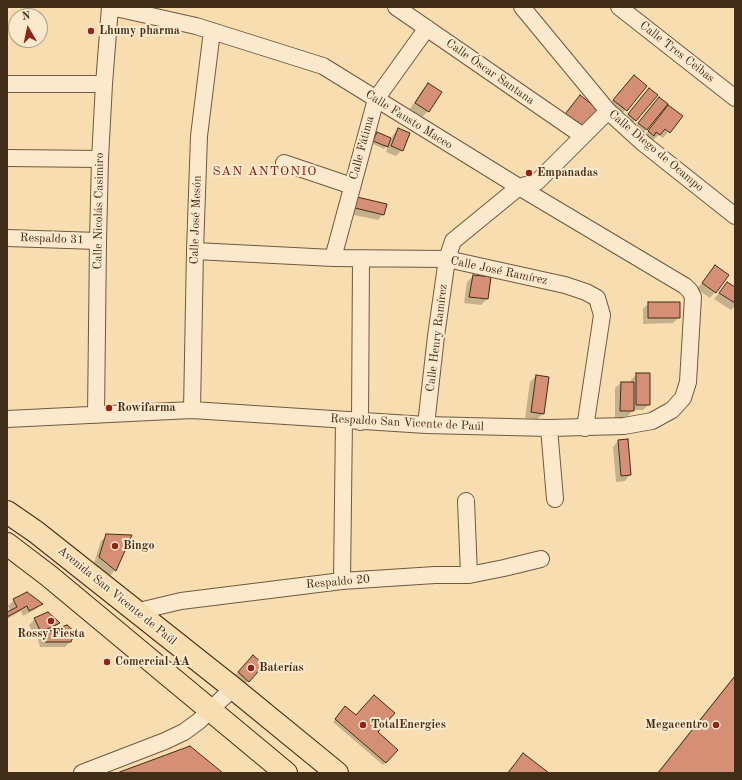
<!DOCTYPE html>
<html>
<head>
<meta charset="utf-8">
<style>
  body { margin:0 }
  #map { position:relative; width:742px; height:780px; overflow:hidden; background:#f7ddb0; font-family:"Old Standard TT",serif }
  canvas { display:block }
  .frame { position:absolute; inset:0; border:8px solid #422d19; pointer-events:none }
  .north { position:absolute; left:8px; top:8px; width:40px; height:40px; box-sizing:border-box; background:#fae9cc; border:1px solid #b09e84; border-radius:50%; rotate:351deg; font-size:11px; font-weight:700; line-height:16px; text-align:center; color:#422d19 }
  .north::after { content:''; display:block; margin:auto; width:14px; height:18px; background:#8f2418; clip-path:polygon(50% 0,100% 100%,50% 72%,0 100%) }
</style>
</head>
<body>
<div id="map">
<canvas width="742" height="780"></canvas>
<div class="frame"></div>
<div class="north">N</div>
</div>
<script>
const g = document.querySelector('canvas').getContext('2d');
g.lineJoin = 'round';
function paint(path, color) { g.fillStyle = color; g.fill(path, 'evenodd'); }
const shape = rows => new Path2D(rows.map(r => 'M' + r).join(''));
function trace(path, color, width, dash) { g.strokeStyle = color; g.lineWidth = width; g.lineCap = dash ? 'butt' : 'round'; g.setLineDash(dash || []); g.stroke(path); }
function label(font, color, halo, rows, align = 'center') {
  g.font = font + ' "Old Standard TT",serif'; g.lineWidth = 4; g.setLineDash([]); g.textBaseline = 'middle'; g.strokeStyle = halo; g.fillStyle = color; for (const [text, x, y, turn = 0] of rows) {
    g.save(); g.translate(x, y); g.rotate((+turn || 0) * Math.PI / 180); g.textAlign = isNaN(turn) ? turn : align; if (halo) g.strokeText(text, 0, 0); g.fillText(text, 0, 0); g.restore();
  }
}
const shadow = shape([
  [628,82,646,86,620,116,608,106],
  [428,84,428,111,422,117,410,109,422,90],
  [644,95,635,120,630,126,623,120],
  [659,98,646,129,640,135,633,129],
  [663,112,681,116,663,138,659,135,653,140,650,138,647,141,643,138],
  [398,129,402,150,396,156,386,152,388,145,384,149,371,143,375,136,377,133,391,139,393,135],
  [352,204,383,214,378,220,349,214],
  [715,266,715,292,710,298,697,289],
  [473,276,487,299,481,305,464,303,467,282],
  [727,283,735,288,735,306,731,310,714,299],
  [649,303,679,317,673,323,643,324,643,309],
  [637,374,649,404,643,410,633,410,627,417,615,417,615,388,621,383,631,383,631,380],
  [536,376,543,414,537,419,525,418,530,382],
  [618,441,630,475,625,481,616,482,613,447],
  [107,535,115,570,110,576,94,563,101,541],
  [14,600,41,604,36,609,23,616,21,611,7,619,7,614,11,612,8,606],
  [35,619,59,623,50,632,71,641,65,647,40,647,38,640,46,632,35,637,29,625],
  [247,662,248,681,243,687,233,678],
  [735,675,735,773,657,773],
  [346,708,396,750,383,765,333,722],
  [523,755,547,773,506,773]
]);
const building = shape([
  [634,75,647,86,627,111,613,100,634,75],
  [428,83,442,92,429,112,415,103,428,83],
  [649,88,658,95,636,121,628,114,649,88],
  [580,95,599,110,581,133,562,118,580,95],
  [659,97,668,104,647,130,638,123,659,97],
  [668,105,683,116,670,133,665,129,660,135,656,132,654,136,648,131,668,105],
  [398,128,410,133,403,151,391,146,398,128],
  [377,132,391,138,388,147,373,141,377,132],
  [357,197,387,204,384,215,355,208,357,197],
  [715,265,729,275,716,293,702,283,715,265],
  [473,275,491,277,488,299,469,297,473,275],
  [727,282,735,287,735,303,719,293,727,282],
  [648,302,680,302,680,318,648,318,648,302],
  [636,373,650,373,650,405,636,405,636,373],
  [536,375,549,377,544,414,531,412,536,375],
  [621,382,634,382,634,411,620,411,621,382],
  [628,439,631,475,621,476,618,440,628,439],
  [106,534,132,535,116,571,99,557,106,534],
  [27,592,43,604,29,611,27,606,7,617,7,612,17,607,13,599,27,592],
  [48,612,60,623,41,632,34,618,48,612],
  [67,625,75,632,71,642,45,642,44,633,67,625],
  [253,655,264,665,249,682,238,672,253,655],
  [735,676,735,773,658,773,735,676],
  [374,695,395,713,378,732,398,750,386,763,335,719,345,706,356,715,374,695],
  [190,746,223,773,117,773,190,746],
  [523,753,549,773,508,773,523,753]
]);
const street = shape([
  [396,7,583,136],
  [522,7,608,111,643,143,735,216],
  [619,7,735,98],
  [7,84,104,84],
  [7,158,100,159],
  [284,163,352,186],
  [7,238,98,241],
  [195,251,333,258,447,259,565,285,586,292,597,298,602,315,585,428],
  [333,258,376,99,427,28],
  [192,410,195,251,199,136,212,31],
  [96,415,98,241,100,159,104,84,110,7],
  [7,419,192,410,426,425,549,428,624,426,652,421,672,410,683,398,688,382,693,297,690,291,685,286,519,187,323,66,196,26,111,7],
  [360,422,361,259],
  [426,425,436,336,447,259,453,241,519,187,537,182,608,111],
  [549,428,555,499],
  [466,501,469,575],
  [342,581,344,420],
  [135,612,181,601,342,581,435,575,469,575,504,568,541,559],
  [82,773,165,741,184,732,199,721,233,688]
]);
const primary = shape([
  [7,512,36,532,233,688,337,773],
  [7,544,49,576,286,773]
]);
const markers = [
  [91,31,4,"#8f2418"],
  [529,173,4,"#8f2418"],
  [109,408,4,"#8f2418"],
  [115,546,4,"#8f2418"],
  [51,621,4,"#8f2418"],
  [107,662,4,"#8f2418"],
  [251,668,4,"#8f2418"],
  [363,725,4,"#8f2418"],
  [716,725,4,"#8f2418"]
];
const poiNames = [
  ["Lhumy pharma",99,31],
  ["Empanadas",537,173],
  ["Rowifarma",117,408],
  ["Bingo",123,546],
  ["Rossy Fiesta",51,634,"center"],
  ["Comercial AA",115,662],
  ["Baterías",259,668],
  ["TotalEnergies",371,725],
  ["Megacentro",708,725,"right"]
];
const streetNames = [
  ["Calle Tres Ceibas",677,52,38],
  ["Calle Óscar Santana",490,72,35],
  ["Calle Fausto Maceo",409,120,32],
  ["Calle Fátima",362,148,-75],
  ["Calle Diego de Ocampo",656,151,40],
  ["Calle Nicolás Casimiro",99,211,-89],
  ["Calle José Mesón",196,220,-88],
  ["Respaldo 31",52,239,2],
  ["Calle José Ramírez",499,271,12],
  ["Calle Henry Ramírez",437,338,-83],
  ["Respaldo San Vicente de Paúl",407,423,3],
  ["Respaldo 20",338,582,-5],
  ["Avenida San Vicente de Paúl",117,596,39]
];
const neighbourhoodNames = [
  ["SAN ANTONIO",265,172]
];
paint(shadow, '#0003');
paint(building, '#d48f75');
trace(building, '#422d19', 1);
trace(street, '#6f593f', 18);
trace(primary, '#422d19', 24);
trace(street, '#fae9cc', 16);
trace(primary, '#f7ddb0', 22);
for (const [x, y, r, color] of markers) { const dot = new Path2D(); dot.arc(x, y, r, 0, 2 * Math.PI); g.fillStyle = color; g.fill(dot); trace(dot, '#fae9cc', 1.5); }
label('bold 12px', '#422d19', '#fae9cc', poiNames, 'left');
label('12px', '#422d19', '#fae9cc', streetNames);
g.letterSpacing = '1px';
label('13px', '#7a1f14', '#fae9cc', neighbourhoodNames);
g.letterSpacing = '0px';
</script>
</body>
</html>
